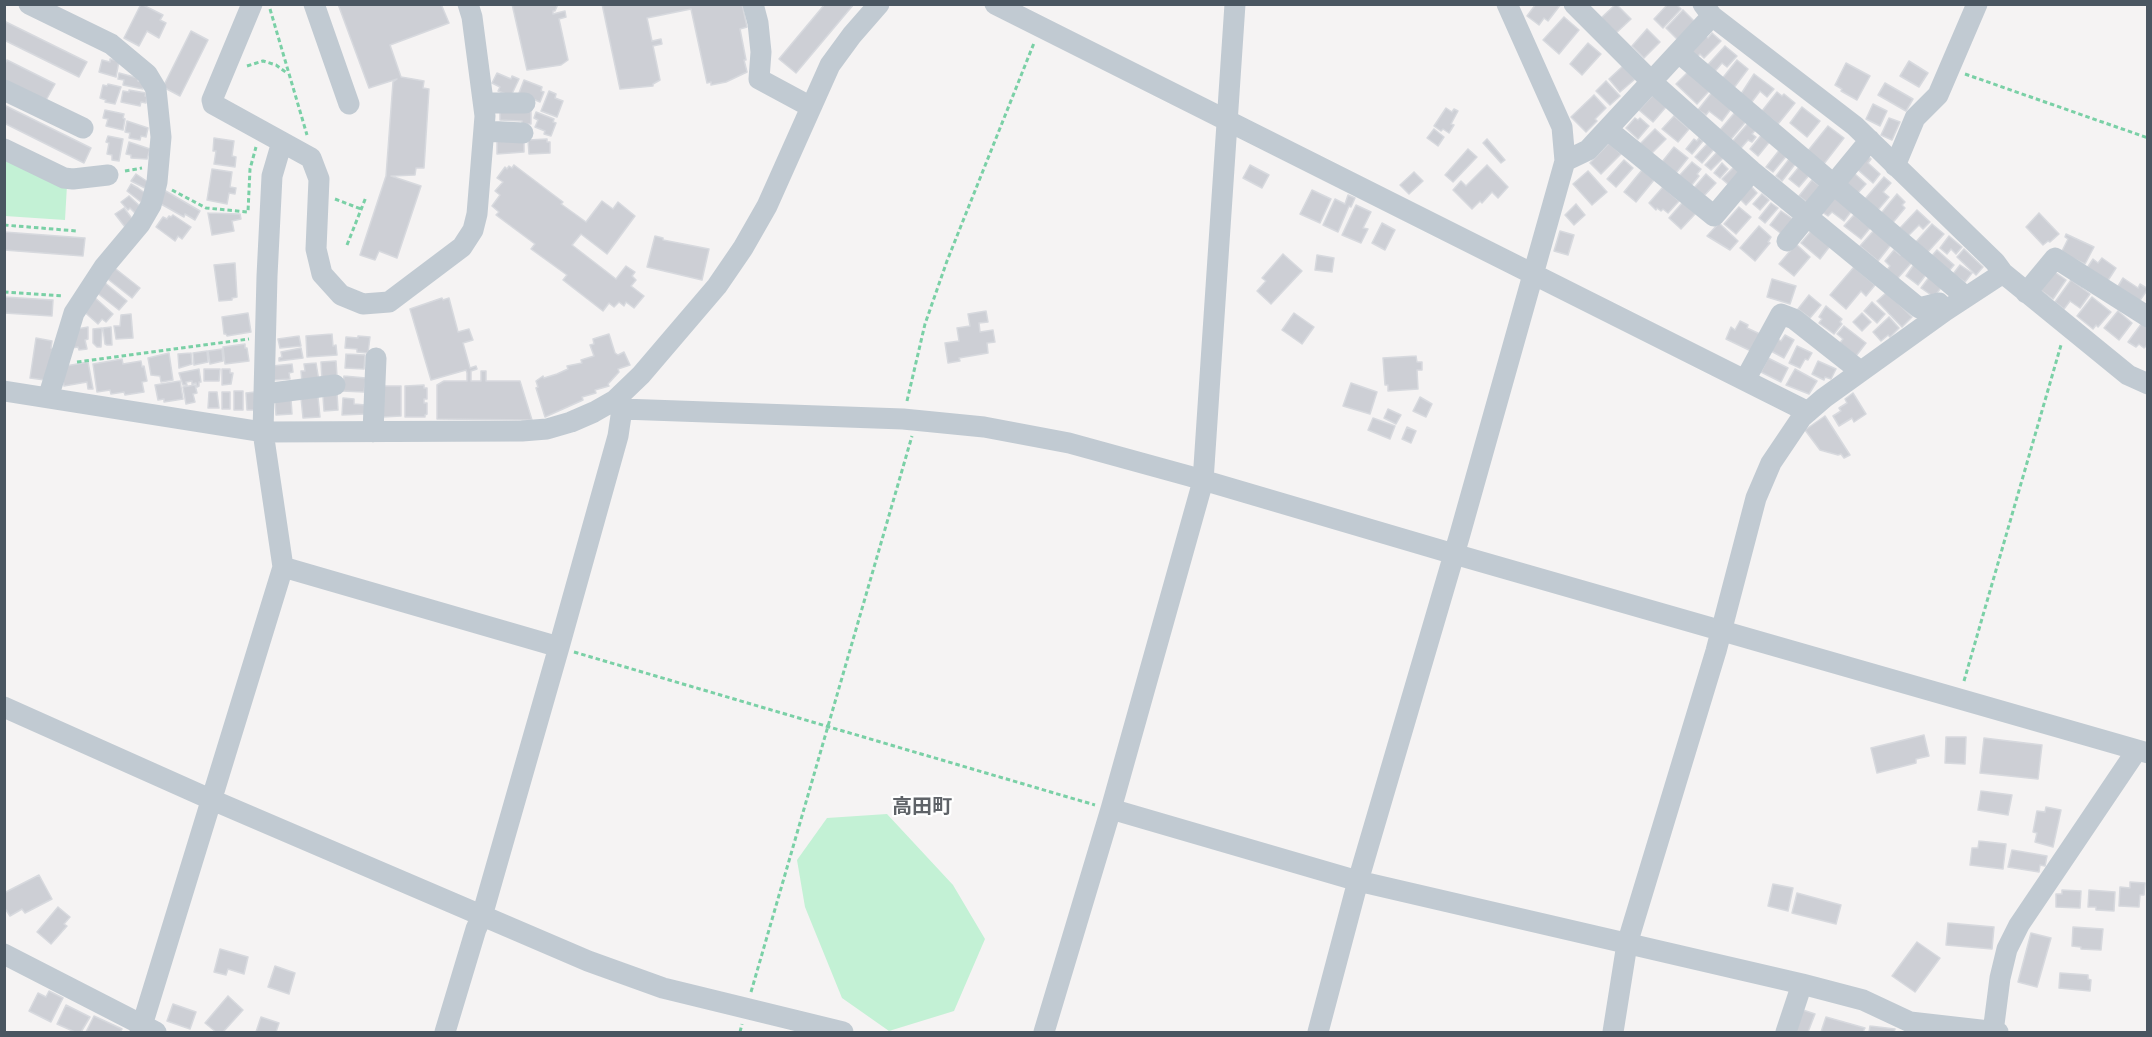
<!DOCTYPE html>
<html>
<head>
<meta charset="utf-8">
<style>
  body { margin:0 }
  #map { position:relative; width:2152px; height:1037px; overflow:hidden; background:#f5f3f3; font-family:Figtree,sans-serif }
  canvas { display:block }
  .frame { position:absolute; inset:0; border:6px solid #4a5661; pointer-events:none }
</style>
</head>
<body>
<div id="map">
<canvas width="2152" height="1037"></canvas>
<div class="frame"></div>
</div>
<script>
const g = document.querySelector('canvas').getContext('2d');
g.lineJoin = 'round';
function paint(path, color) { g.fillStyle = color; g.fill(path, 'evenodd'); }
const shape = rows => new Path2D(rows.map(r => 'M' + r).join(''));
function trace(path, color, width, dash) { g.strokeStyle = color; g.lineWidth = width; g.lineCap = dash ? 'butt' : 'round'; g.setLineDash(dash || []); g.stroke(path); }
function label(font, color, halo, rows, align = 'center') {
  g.font = font + ' Figtree,"Noto Sans JP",sans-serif'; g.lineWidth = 4.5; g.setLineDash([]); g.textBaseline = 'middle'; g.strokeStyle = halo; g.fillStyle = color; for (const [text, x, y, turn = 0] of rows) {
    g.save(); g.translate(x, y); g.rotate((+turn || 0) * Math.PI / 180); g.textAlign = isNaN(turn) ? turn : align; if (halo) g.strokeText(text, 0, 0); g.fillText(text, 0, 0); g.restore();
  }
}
const green = shape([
  [4,155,67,185,65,220,5,216],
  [887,814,953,885,985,939,954,1011,889,1031,842,998,805,907,797,860,827,818]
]);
const building = shape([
  [141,4,163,15,160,20,166,23,159,38,147,31,139,46,124,38,141,4],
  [338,4,441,4,449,23,390,45,401,77,424,81,423,88,429,89,424,168,416,168,415,175,391,176,421,186,397,258,379,251,375,260,360,255,386,176,393,82,397,79,369,88,338,4],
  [512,4,558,4,555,11,553,11,553,14,565,11,566,17,559,19,568,60,561,65,527,70,512,4],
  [602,4,742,4,747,27,740,29,746,60,744,60,747,72,726,82,711,85,711,82,707,83,691,9,647,18,652,41,661,39,662,44,653,46,660,80,653,84,653,86,620,89,602,4],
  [825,4,854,4,796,73,779,59,825,4],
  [1536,4,1561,4,1548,21,1544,18,1539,25,1527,16,1536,4],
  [1616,4,1631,19,1615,34,1600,19,1616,4],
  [1668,4,1676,4,1681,9,1663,28,1654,19,1668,4],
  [1683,10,1695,22,1678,40,1666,28,1683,10],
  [1564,17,1579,30,1559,54,1543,40,1564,17],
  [4,21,87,62,79,77,4,40,4,21],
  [1647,29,1660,42,1644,58,1632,46,1647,29],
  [191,31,208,40,180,96,163,87,191,31],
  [1712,33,1721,41,1704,58,1700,54,1697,57,1690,51,1705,36,1708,38,1712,33],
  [1588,43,1601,54,1582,75,1570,64,1588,43],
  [1725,46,1737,56,1727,67,1722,63,1711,76,1704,69,1725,46],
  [110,59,119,61,116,77,99,72,102,60,110,62,110,59],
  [7,60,55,84,45,102,4,82,4,65,7,60],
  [1737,60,1748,69,1733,89,1721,80,1737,60],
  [1909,61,1928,73,1919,87,1900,76,1909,61],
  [1846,63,1870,76,1857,100,1841,91,1842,89,1835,85,1846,63],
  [1623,66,1635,79,1620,92,1609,79,1623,66],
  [1689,71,1710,90,1697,104,1676,84,1689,71],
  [119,73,138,78,138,81,144,82,143,89,123,85,124,80,118,79,119,73],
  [497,73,511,79,512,76,519,79,511,96,498,91,500,87,492,83,497,73],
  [1754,74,1774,89,1767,97,1760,91,1751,103,1741,94,1754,74],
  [524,80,542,87,541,91,544,92,540,102,519,93,524,80],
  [1606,81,1620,96,1610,105,1596,91,1606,81],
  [1885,83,1913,99,1906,111,1878,95,1885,83],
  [108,84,121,87,115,104,105,102,106,100,100,98,103,85,107,86,108,84],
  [129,90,146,93,145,96,147,96,146,103,141,102,140,106,121,102,123,91,129,92,129,90],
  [549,91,556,94,555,98,563,101,557,117,541,111,549,91],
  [1713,91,1733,106,1722,121,1709,111,1706,115,1698,110,1713,91],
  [1777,92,1782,96,1784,94,1795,103,1778,124,1762,111,1777,92],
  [1594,95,1606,108,1595,119,1597,121,1586,132,1571,117,1594,95],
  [1653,95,1666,107,1653,122,1639,110,1653,95],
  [1873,104,1887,111,1880,126,1866,119,1873,104],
  [4,105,91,148,84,163,4,123,4,105],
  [1802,107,1820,121,1807,137,1790,123,1802,107],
  [500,108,531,109,531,124,522,124,522,121,500,120,500,108],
  [1446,108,1452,112,1454,109,1458,111,1451,124,1454,125,1449,133,1443,129,1441,131,1434,126,1446,108],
  [105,110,124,114,123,118,125,119,123,130,106,126,108,119,103,118,105,110],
  [1737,110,1748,119,1731,139,1720,130,1737,110],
  [536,112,554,119,553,122,556,123,551,136,544,134,545,131,535,127,538,120,534,118,536,112],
  [1674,116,1689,129,1678,142,1662,129,1674,116],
  [1635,118,1638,120,1640,118,1649,126,1638,139,1626,128,1635,118],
  [1889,118,1900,122,1892,140,1881,135,1889,118],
  [127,121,148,128,146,137,141,136,140,140,129,138,130,133,125,132,127,121],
  [1750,121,1758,127,1752,134,1756,137,1752,142,1748,140,1741,148,1732,142,1750,121],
  [1828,126,1844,138,1823,165,1807,152,1828,126],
  [1434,129,1444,137,1438,146,1427,138,1434,129],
  [1655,129,1666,139,1651,154,1640,144,1655,129],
  [1763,133,1771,140,1758,156,1750,149,1763,133],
  [108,136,123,139,119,161,112,160,112,155,107,154,109,143,106,142,108,136],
  [214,138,234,141,232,156,236,157,235,167,214,164,216,151,213,151,214,138],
  [1699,138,1703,141,1692,154,1686,149,1694,139,1697,141,1699,138],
  [547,139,547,142,550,142,550,153,529,154,528,140,547,139],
  [1487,139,1505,160,1501,163,1483,143,1487,139],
  [497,140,524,140,524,152,497,154,497,140],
  [129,142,150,149,147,159,131,158,131,155,126,154,129,142],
  [1709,142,1715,148,1702,163,1695,157,1709,142],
  [1609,143,1621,154,1601,174,1590,163,1609,143],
  [1674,147,1688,158,1676,173,1662,162,1674,147],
  [1781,148,1788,154,1773,172,1766,167,1781,148],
  [1468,149,1477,157,1453,182,1445,175,1468,149],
  [1719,150,1725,156,1711,170,1705,165,1719,150],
  [1867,155,1871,159,1868,163,1880,174,1873,183,1857,169,1867,155],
  [1790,158,1796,163,1782,181,1776,176,1790,158],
  [1624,160,1633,168,1616,187,1607,179,1624,160],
  [1692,162,1701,169,1697,174,1699,176,1691,186,1679,176,1692,162],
  [1722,163,1728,169,1720,178,1714,173,1722,163],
  [514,165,563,202,561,204,586,222,602,201,613,209,618,202,635,216,607,254,581,234,572,245,616,279,626,266,635,272,632,276,636,280,631,286,644,296,634,308,626,302,624,306,619,302,614,307,609,303,603,311,563,280,567,275,531,249,535,244,496,215,499,212,492,206,500,195,495,191,503,182,497,178,505,167,507,169,509,166,512,168,514,165],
  [1250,165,1269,175,1262,188,1243,178,1250,165],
  [1487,165,1508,187,1498,198,1492,192,1482,203,1480,201,1472,209,1453,190,1461,181,1466,186,1487,165],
  [1735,166,1741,171,1729,185,1722,179,1735,166],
  [1799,167,1811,173,1799,187,1789,179,1799,167],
  [212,169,232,172,230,187,236,188,235,194,229,193,227,204,207,200,212,169],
  [1642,170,1654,180,1636,202,1624,192,1642,170],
  [1588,171,1607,192,1592,205,1573,184,1588,171],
  [1414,172,1423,181,1409,194,1400,185,1414,172],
  [1854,173,1866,184,1856,195,1844,184,1854,173],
  [136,174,151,184,147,189,131,181,136,174],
  [1706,174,1716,183,1701,199,1694,188,1706,174],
  [1884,177,1891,183,1883,192,1889,197,1877,211,1864,200,1884,177],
  [1812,180,1821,187,1808,203,1799,196,1812,180],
  [131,184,138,188,149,196,141,202,127,191,131,184],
  [1750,185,1757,193,1746,205,1738,197,1750,185],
  [1663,187,1679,201,1668,213,1663,209,1661,211,1657,208,1656,210,1649,203,1663,187],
  [164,190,200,211,195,220,185,214,184,217,161,204,164,190],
  [1312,190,1331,199,1320,223,1300,214,1312,190],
  [1762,194,1769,200,1760,210,1753,204,1762,194],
  [1897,194,1905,202,1902,205,1905,208,1890,226,1878,217,1897,194],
  [1348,195,1355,198,1351,207,1349,206,1338,232,1323,225,1335,199,1345,204,1348,195],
  [1835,195,1853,209,1844,221,1832,212,1828,216,1822,212,1835,195],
  [129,196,144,210,137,215,130,208,128,210,121,202,129,196],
  [1683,202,1696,213,1681,229,1669,218,1683,202],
  [1771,203,1778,208,1765,223,1759,218,1771,203],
  [1576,204,1585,215,1574,225,1565,215,1576,204],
  [1356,205,1371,212,1363,228,1368,229,1361,243,1342,235,1356,205],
  [1739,207,1751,217,1736,234,1724,224,1739,207],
  [124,208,133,220,125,227,115,214,124,208],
  [1917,210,1930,222,1923,229,1919,225,1908,236,1900,228,1917,210],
  [1781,211,1794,220,1783,235,1770,225,1781,211],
  [208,213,240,214,241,219,232,221,234,231,212,235,208,213],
  [2039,213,2059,234,2050,242,2048,241,2043,245,2026,227,2039,213],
  [173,215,191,227,182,239,178,236,175,241,156,227,163,217,167,219,169,216,171,217,173,215],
  [1854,215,1870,228,1861,239,1844,226,1854,215],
  [1382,223,1395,230,1385,250,1372,243,1382,223],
  [1719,223,1738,241,1730,250,1707,236,1719,223],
  [1932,224,1944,234,1926,254,1914,244,1932,224],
  [1759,226,1771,237,1768,242,1770,243,1755,261,1740,248,1759,226],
  [1876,228,1893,242,1878,261,1860,246,1876,228],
  [1812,230,1830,246,1820,259,1801,243,1812,230],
  [1560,231,1574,235,1568,255,1554,251,1560,231],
  [4,232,85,238,83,256,4,250,4,232],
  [2066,234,2094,247,2085,264,2061,253,2068,239,2065,237,2066,234],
  [655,236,663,238,663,240,709,249,702,280,647,267,655,236],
  [1949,236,1962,247,1956,254,1951,249,1947,254,1940,248,1949,236],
  [1796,244,1810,257,1794,276,1779,264,1796,244],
  [1964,249,1983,267,1976,275,1957,257,1964,249],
  [1894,250,1900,255,1902,252,1913,261,1897,279,1887,270,1890,266,1885,261,1894,250],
  [1937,250,1954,265,1948,272,1929,259,1937,250],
  [1283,254,1302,271,1271,304,1257,291,1266,281,1262,278,1283,254],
  [1317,255,1334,258,1332,272,1315,270,1317,255],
  [2102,258,2116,268,2107,282,2087,268,2093,259,2098,263,2102,258],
  [235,263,237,297,232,298,232,300,219,301,214,265,235,263],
  [1915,263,1928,272,1918,285,1906,276,1915,263],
  [1960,265,1972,273,1965,282,1953,274,1960,265],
  [112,266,140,288,132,298,104,276,112,266],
  [1854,267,1875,285,1866,296,1861,291,1846,309,1830,295,1854,267],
  [2052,270,2066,280,2053,299,2039,289,2052,270],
  [1930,276,1943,285,1934,297,1921,288,1930,276],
  [2123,278,2138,288,2140,284,2148,289,2138,303,2117,288,2123,278],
  [1772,279,1796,286,1790,304,1767,297,1772,279],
  [2071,280,2090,294,2080,308,2070,301,2064,309,2055,302,2071,280],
  [104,282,127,301,119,310,96,292,104,282],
  [1887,292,1912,317,1902,327,1877,301,1887,292],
  [1809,295,1821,305,1810,318,1798,309,1809,295],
  [93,296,113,314,106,322,102,319,98,324,81,309,93,296],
  [4,297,53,300,52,316,4,313,4,297],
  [2092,297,2111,312,2098,327,2096,325,2093,329,2077,316,2092,297],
  [442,298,443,300,449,298,458,332,469,329,473,340,463,343,470,368,476,366,477,369,471,371,471,381,481,381,481,371,486,371,486,381,520,381,532,420,437,419,437,385,444,381,467,381,467,373,466,370,431,380,410,309,442,298],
  [1872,302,1885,314,1877,323,1864,311,1872,302],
  [1826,306,1842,319,1840,322,1842,324,1834,334,1819,323,1822,319,1819,317,1826,306],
  [986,311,988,322,979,323,980,332,993,330,995,342,987,343,988,353,959,358,960,361,948,363,945,343,959,341,957,328,970,326,968,314,986,311],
  [2118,311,2132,323,2119,340,2104,328,2118,311],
  [248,313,251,332,227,336,226,334,224,334,222,317,248,313],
  [1294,313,1314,327,1302,344,1282,330,1294,313],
  [1862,313,1871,322,1862,331,1853,322,1862,313],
  [131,314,133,338,116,339,114,326,120,326,121,315,131,314],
  [1889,317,1899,328,1890,337,1888,335,1881,341,1873,332,1889,317],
  [1740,321,1748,325,1747,328,1760,334,1751,351,1726,339,1731,327,1735,330,1740,321],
  [2142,323,2148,327,2148,344,2144,348,2139,344,2136,347,2128,342,2142,323],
  [1844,326,1866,343,1856,356,1840,343,1843,339,1837,334,1844,326],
  [88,327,88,339,85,340,87,349,79,350,78,347,71,348,77,329,88,327],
  [111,327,112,345,107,345,105,344,103,328,111,327],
  [102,328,101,347,97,347,93,343,93,329,102,328],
  [332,334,333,346,336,345,337,355,307,357,306,336,332,334],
  [609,334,615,353,618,355,624,352,630,365,618,369,619,372,608,384,609,386,595,390,596,393,582,397,583,400,545,417,536,388,538,387,536,381,543,376,544,378,557,374,568,369,567,366,582,363,581,360,594,356,590,345,594,344,593,339,609,334],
  [1785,335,1794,340,1784,358,1771,351,1778,339,1781,341,1785,335],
  [299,336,301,346,280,348,278,339,299,336],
  [358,336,370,337,368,353,357,352,357,349,345,348,346,337,358,338,358,336],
  [36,338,52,341,51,348,53,349,45,380,30,378,36,338],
  [245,344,245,348,247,348,249,361,225,364,223,347,245,344],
  [1797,346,1812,353,1808,360,1805,359,1800,368,1789,363,1797,346],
  [301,348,303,358,279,361,279,358,282,357,281,352,301,348],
  [222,349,223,361,210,364,208,351,222,349],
  [207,351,208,362,194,365,193,353,207,351],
  [169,353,173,380,161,382,160,376,151,375,148,358,169,353],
  [191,353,192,364,179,368,178,354,191,353],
  [346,354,365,355,364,369,345,368,346,354],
  [1416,356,1417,362,1422,362,1422,370,1417,370,1418,389,1388,391,1388,385,1385,385,1383,358,1416,356],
  [1768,358,1788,368,1781,382,1761,372,1768,358],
  [122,359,123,364,141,361,142,367,144,366,147,381,142,382,144,392,125,395,124,392,111,394,110,390,97,392,93,364,122,359],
  [336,361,337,377,322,381,321,362,336,361],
  [1818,361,1836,369,1831,379,1825,377,1824,380,1812,374,1818,361],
  [88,362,93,389,88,389,87,382,64,386,61,369,66,366,88,362],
  [316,363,319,381,302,382,301,371,305,371,304,364,316,363],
  [292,364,293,372,289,373,290,379,273,380,272,366,292,364],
  [199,369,201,382,199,382,199,386,197,387,196,383,192,384,192,381,186,382,187,385,183,385,179,373,199,369],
  [204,369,220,369,219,381,204,381,204,369],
  [222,369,230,369,230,373,233,373,231,384,222,385,222,369],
  [1795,369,1817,381,1809,394,1786,385,1795,369],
  [344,376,366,378,364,392,342,391,344,376],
  [180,381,183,399,164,402,164,399,158,400,155,385,180,381],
  [1351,383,1377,392,1370,414,1343,406,1351,383],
  [195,385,197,393,193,394,195,402,186,404,183,387,195,385],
  [424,385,424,388,427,388,427,399,424,399,424,403,427,403,427,414,425,415,425,417,405,417,405,386,424,385],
  [383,386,401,386,401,416,383,417,383,386],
  [234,391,243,391,243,410,234,410,234,391],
  [209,392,217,392,219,408,208,408,209,392],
  [222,392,230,392,230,409,222,409,222,392],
  [255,392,255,410,247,410,246,393,255,392],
  [337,393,338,410,324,411,323,396,337,393],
  [1853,393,1866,414,1854,422,1852,418,1839,426,1833,416,1841,411,1839,408,1847,403,1845,399,1853,393],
  [318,397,320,417,303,418,301,398,318,397],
  [1420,397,1432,404,1426,417,1413,411,1420,397],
  [343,398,354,399,354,404,366,405,365,414,342,415,343,398],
  [291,399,292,414,276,415,275,400,291,399],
  [1388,409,1401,415,1396,424,1384,418,1388,409],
  [1825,416,1850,455,1844,458,1841,454,1838,455,1820,450,1805,430,1825,416],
  [1373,418,1395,426,1390,439,1368,430,1373,418],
  [1407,427,1416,431,1411,443,1402,439,1407,427],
  [1924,735,1929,756,1916,759,1916,763,1877,773,1871,748,1924,735],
  [1946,737,1966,737,1965,764,1945,763,1946,737],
  [1984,738,2042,745,2038,779,1980,773,1984,738],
  [1981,791,2012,795,2008,815,1978,810,1981,791],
  [2046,807,2061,810,2053,847,2035,842,2037,833,2033,832,2037,811,2045,812,2046,807],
  [1979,841,2006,844,2003,869,1970,865,1972,848,1978,848,1979,841],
  [2012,850,2047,856,2045,866,2040,865,2039,872,2008,867,2012,850],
  [39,875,52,899,25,913,22,909,10,916,4,907,4,893,39,875],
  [2130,882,2145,883,2144,895,2140,895,2139,907,2119,906,2120,887,2130,888,2130,882],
  [1773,884,1793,888,1788,911,1768,906,1773,884],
  [2062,890,2081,891,2080,908,2056,907,2056,894,2062,894,2062,890],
  [2089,890,2115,892,2114,911,2096,910,2096,907,2088,907,2089,890],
  [1797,893,1841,905,1836,924,1792,913,1797,893],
  [58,907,70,917,64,924,67,926,51,944,37,932,58,907],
  [1948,923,1994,927,1992,949,1946,945,1948,923],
  [2073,927,2103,929,2101,950,2081,949,2081,947,2072,946,2073,927],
  [2031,933,2051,938,2037,987,2018,982,2031,933],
  [1917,942,1940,958,1915,992,1892,976,1917,942],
  [220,949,248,957,244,974,228,969,226,975,214,972,220,949],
  [275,966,295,973,289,994,268,987,275,966],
  [2060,973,2088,975,2088,979,2091,980,2090,991,2059,988,2060,973],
  [49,991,63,998,51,1022,29,1011,38,993,46,997,49,991],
  [228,996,243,1010,223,1032,216,1032,205,1023,228,996],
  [173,1004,196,1012,190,1029,167,1021,173,1004],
  [66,1005,90,1017,81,1032,75,1032,57,1024,66,1005],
  [1803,1010,1815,1014,1808,1032,1795,1032,1803,1010],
  [94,1016,122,1029,120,1032,86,1032,94,1016],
  [261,1017,279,1023,276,1032,256,1032,261,1017],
  [1826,1017,1865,1028,1863,1032,1821,1032,1826,1017],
  [1870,1026,1895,1029,1894,1032,1869,1032,1870,1026]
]);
const path = shape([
  [270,9,307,135],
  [247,66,263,61,276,65,287,73],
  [1965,74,2148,138],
  [125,171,142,168],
  [172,190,206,208,248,212,250,169,256,147],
  [335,199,361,209],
  [4,225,76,231],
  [347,245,366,197],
  [4,292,63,296],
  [77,362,249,339],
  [907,401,925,324,947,261,1034,43],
  [574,652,1095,805],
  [1964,681,2061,345],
  [751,992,912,436],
  [740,1032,742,1024]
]);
const minor = shape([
  [29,4,111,44,147,74,156,89,161,137,157,182,151,205,140,224,104,267,74,313,48,398],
  [252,4,212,100,213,104,311,158,319,179,316,249,322,274,341,295,363,304,389,302,462,247,473,230,477,214,485,116,472,17,468,4],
  [314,4,349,104],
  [753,4,758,23,761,52,759,79,811,107],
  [995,4,1808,412],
  [1574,4,1651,81,1752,171,1919,308,1939,303,1945,311],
  [1703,4,1712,16,1855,126,1995,262,2003,273,2128,375,2148,384],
  [1679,53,1966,297],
  [4,90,83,128],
  [484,103,525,103],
  [1608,130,1714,216,1752,171],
  [484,131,523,133],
  [4,149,64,178,73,179,108,175],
  [1565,161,1588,150,1712,16],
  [1895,166,1915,118,1938,95,1977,4],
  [1787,241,1870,140],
  [2026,293,2055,258,2148,317],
  [1745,380,1781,314,1794,319,1860,371],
  [4,391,263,432,522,431,547,429,571,422,594,412,615,400,641,375,717,286,743,248,767,206,830,65,852,35,879,4],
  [264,394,335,385],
  [615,400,622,409,903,419,984,427,1069,443,1189,476,1454,554,2148,753],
  [373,432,376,358],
  [283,567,559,647],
  [4,707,210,799,588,961,663,988,843,1032],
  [1111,809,1358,881,1802,984,1863,1000,1910,1022,1998,1032],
  [4,954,156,1032],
  [140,1032,283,567,263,432,267,276,272,176,282,142],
  [445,1032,476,929,482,916,559,647,618,436,622,409],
  [1044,1032,1111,809,1203,481,1235,4],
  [1318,1032,1358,881,1460,534,1565,161,1562,127,1507,4],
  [1613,1032,1627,944,1716,651,1756,498,1771,463,1802,417,1824,398,1945,311,2003,273],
  [1786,1032,1802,984],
  [1993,1032,2000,978,2007,949,2019,925,2137,750]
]);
const neighbourhoodNames = [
  ["高田町",922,807]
];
paint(green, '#c3f1d5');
paint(building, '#cdcfd5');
trace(building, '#d7d9de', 1.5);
trace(path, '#7ad0a6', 3, [4.5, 3]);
trace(minor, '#c1cad2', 21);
label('bold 20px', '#5f6368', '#fff', neighbourhoodNames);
</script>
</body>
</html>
